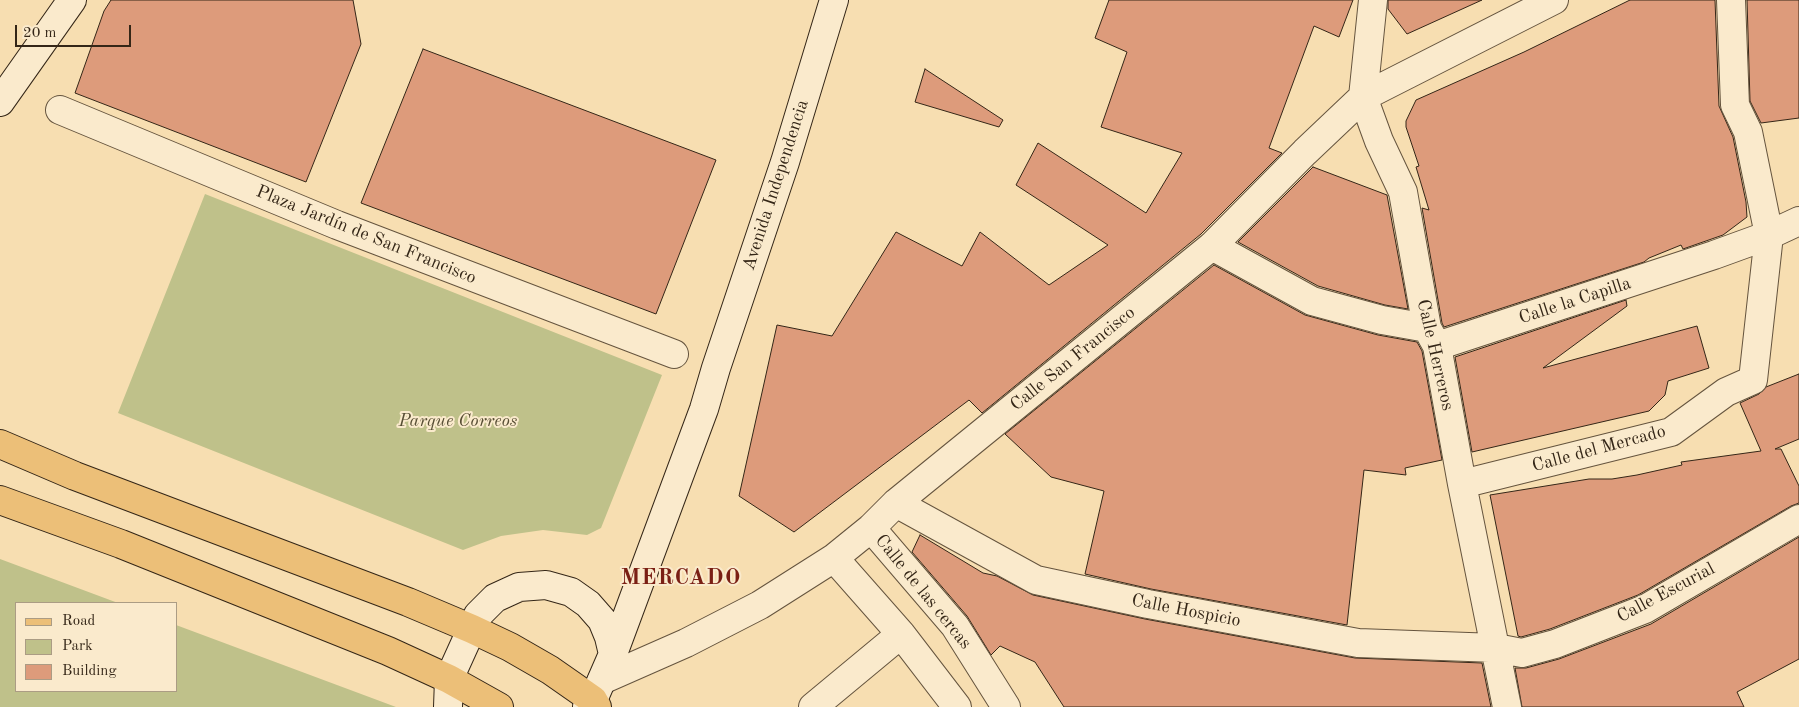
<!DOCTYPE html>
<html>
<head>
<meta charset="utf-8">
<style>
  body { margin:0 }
  #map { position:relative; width:1799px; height:707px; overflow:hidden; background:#f7deb1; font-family:"Old Standard TT",serif }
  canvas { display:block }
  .legend { position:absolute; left:15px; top:602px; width:162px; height:90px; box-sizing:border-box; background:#faeacc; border:1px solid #ab9c84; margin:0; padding:6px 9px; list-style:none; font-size:15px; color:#342617 }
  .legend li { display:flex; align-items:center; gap:10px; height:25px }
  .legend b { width:25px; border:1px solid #ab9c84 }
  .scale { position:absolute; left:15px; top:25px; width:116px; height:22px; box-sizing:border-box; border:2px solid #342617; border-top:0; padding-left:6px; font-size:15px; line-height:18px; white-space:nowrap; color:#342617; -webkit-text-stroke:4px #faeacc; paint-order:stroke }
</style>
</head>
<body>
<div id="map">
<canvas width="1799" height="707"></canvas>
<ul class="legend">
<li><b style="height:6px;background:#ecbf78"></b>Road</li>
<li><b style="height:14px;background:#bfc18a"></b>Park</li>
<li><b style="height:14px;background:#dd9b7b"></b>Building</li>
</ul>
<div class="scale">20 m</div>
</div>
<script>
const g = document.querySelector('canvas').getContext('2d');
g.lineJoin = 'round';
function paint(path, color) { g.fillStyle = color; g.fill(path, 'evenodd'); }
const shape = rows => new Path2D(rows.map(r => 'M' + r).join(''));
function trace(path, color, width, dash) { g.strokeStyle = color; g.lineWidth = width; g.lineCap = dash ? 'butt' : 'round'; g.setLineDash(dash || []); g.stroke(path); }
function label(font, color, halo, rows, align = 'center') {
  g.font = font + ' "Old Standard TT",serif'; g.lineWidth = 4; g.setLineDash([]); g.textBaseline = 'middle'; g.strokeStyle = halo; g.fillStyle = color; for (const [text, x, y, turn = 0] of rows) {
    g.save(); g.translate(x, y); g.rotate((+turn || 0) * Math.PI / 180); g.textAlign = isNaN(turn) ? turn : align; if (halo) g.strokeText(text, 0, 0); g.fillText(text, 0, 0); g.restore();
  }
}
const green = shape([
  [205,194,662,375,601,528,587,535,543,530,501,536,463,550,118,413],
  [0,559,118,603,16,603,16,691,176,691,176,625,396,707,0,707]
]);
const building = shape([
  [111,0,353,0,361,44,306,182,75,93,104,11,111,0],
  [1109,0,1353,0,1339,37,1314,26,1269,148,1282,153,1201,234,982,413,969,400,794,532,739,496,777,325,832,336,896,232,962,266,980,232,1049,285,1108,245,1016,185,1038,143,1146,213,1182,153,1101,127,1127,52,1095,38,1109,0],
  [1388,0,1482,0,1407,34,1388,9,1388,0],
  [1630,0,1715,0,1719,106,1733,137,1746,202,1747,217,1723,235,1683,249,1681,245,1649,258,1644,262,1444,327,1442,323,1422,208,1429,210,1416,167,1419,166,1406,127,1406,121,1416,100,1524,52,1630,0],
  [1747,0,1799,0,1799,118,1761,123,1750,101,1747,0],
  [423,49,716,160,656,314,361,203,423,49],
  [925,69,1003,120,999,127,915,102,925,69],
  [1313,167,1387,195,1408,309,1385,305,1318,286,1238,242,1313,167],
  [1214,265,1305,315,1378,335,1417,342,1422,351,1442,460,1405,468,1406,475,1364,470,1347,625,1151,589,1085,574,1104,491,1051,477,1005,434,1214,265],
  [1626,300,1627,306,1543,368,1697,326,1709,368,1668,381,1665,395,1649,411,1472,452,1455,357,1626,300],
  [1799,374,1799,439,1775,449,1781,449,1799,486,1799,503,1791,506,1638,595,1550,629,1521,637,1518,636,1490,495,1589,479,1612,479,1637,475,1682,465,1681,462,1761,451,1740,403,1759,394,1766,387,1799,374],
  [920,535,983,573,997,576,1033,595,1145,619,1355,658,1482,663,1491,707,1064,707,1035,662,1000,646,991,655,967,616,912,552,920,535],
  [1799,537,1799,659,1737,692,1744,707,1522,707,1515,668,1526,668,1559,659,1651,624,1799,537]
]);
const street = shape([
  [1373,0,1363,97,1379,141,1403,192,1427,328,1437,346,1462,484,1507,707],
  [60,110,337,225,674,354],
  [1212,246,1312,301,1382,320,1427,328],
  [1437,346,1714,255,1769,235,1799,221],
  [1462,484,1671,432,1726,392,1753,380,1769,235,1748,132,1735,105,1731,0],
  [896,503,1036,580,1148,604,1358,643,1496,648,1522,653,1555,644,1645,609,1799,519],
  [871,528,955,626,1006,707],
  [834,558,901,634,957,707],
  [602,680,686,643,760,605,834,558,871,528,896,503,1212,246,1305,152,1363,97,1554,0],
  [813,707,901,634]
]);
const secondary = shape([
  [0,102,72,0],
  [448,707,449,679,478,615,495,598,519,587,546,585,571,592,588,604,602,620,609,637,613,654],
  [587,707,593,700,613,654,704,409,716,368,785,162,834,0]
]);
const primary = shape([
  [0,444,75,476,408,602,472,629,510,647,550,670,593,700,597,707],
  [0,500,121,544,388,651,449,679,499,707]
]);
const streetNames = [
  ["Avenida Independencia",776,185,-72],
  ["Plaza Jardín de San Francisco",366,235,22],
  ["Calle la Capilla",1575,301,-18],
  ["Calle Herreros",1435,355,77],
  ["Calle San Francisco",1073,359,-39],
  ["Calle del Mercado",1599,449,-15],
  ["Calle de las cercas",923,592,51],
  ["Calle Escurial",1666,593,-28],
  ["Calle Hospicio",1186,611,11]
];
const parkNames = [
  ["Parque Correos",458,421]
];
const districtNames = [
  ["MERCADO",681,578]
];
paint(green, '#bfc18a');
paint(building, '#dd9b7b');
trace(building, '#342617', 1);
trace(street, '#65543e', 30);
trace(secondary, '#342617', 30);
trace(primary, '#342617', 30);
trace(street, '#faeacc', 28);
trace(secondary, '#faeacc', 28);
trace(primary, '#ecbf78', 28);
label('18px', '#342617', '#faeacc', streetNames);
label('italic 18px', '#574d34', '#faeacc', parkNames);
g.letterSpacing = '1px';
label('bold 22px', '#7a1f14', '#faeacc', districtNames);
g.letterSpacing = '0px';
</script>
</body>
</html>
